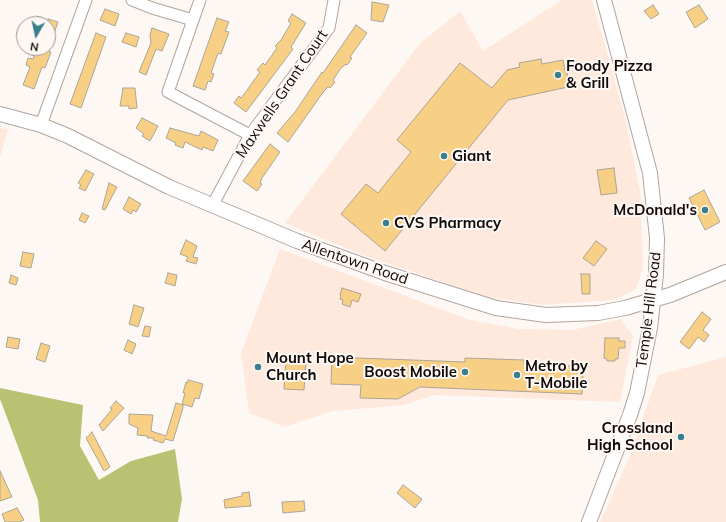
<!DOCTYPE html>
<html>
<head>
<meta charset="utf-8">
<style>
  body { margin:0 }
  #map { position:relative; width:726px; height:522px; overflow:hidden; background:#fef8f5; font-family:Mulish,sans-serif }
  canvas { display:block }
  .north { position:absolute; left:16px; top:16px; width:40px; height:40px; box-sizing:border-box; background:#fef8f5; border:1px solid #9e9996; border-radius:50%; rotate:189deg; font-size:11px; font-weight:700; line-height:16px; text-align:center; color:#0f0a08 }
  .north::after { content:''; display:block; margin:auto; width:14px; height:18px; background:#3a7f8c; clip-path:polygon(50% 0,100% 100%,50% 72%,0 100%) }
</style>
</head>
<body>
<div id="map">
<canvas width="726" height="522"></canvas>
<div class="north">N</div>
</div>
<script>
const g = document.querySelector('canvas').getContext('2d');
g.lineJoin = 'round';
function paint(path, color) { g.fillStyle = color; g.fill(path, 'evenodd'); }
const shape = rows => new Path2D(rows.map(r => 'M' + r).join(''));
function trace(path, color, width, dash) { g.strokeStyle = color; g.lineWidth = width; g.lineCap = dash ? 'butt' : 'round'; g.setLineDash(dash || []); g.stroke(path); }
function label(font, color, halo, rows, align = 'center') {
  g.font = font + ' Mulish,sans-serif'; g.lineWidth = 4; g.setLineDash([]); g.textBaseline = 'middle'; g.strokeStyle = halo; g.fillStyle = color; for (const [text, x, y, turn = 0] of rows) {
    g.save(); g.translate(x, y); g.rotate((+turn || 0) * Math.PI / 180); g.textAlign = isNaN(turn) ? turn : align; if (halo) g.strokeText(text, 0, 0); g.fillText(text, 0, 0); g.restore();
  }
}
const built = shape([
  [562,0,592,0,625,117,641,196,643,268,636,289,613,300,543,305,487,297,366,256,285,223,420,43,460,11,483,51],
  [0,128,8,129,0,158],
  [280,249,470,320,519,329,572,330,621,319,633,336,620,402,434,395,404,405,333,411,285,427,249,413,241,353],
  [726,357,726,522,600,522,628,461,658,375]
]);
const forest = shape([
  [0,388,83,405,80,446,99,480,131,461,175,449,182,499,178,522,40,522,38,500,0,399]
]);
const building = shape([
  [372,2,389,5,383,22,371,20,372,2],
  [653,5,659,14,651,19,644,11,653,5],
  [699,5,708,19,695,28,686,12,699,5],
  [105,9,119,14,115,26,100,20,105,9],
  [292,14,306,23,291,47,293,49,246,112,234,103,239,96,241,98,245,93,260,72,257,70,263,63,265,65,277,48,275,46,281,40,291,23,288,21,292,14],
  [217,18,229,22,225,31,229,32,221,54,218,53,211,73,214,74,211,82,208,81,205,90,193,86,217,18],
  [48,19,58,22,49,48,48,48,48,19],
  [356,25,367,33,350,57,352,58,347,65,346,64,341,68,333,80,335,82,330,88,328,87,324,91,288,142,277,133,295,112,322,72,323,73,356,25],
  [152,28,169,34,162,51,156,49,146,75,139,72,151,43,150,35,152,28],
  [96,33,106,37,81,108,70,104,96,33],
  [126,33,139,37,136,47,122,42,126,33],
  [37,48,51,52,45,68,42,67,34,89,23,85,30,67,26,65,28,58,33,59,37,48],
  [541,59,542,64,563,60,565,71,567,71,568,87,508,100,385,251,341,214,366,184,378,193,411,152,397,140,460,63,492,88,507,70,520,67,519,63,541,59],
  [123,88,135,88,137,108,129,109,129,106,120,106,123,88],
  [142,118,158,126,150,141,142,136,144,134,136,128,142,118],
  [170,128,199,136,201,131,218,140,213,151,203,147,202,150,185,142,183,148,175,145,176,143,166,138,170,128],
  [270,144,280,152,262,178,260,183,262,184,257,191,243,181,270,144],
  [614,168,617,193,601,195,597,170,614,168],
  [86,170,94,174,85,191,79,188,81,185,78,183,86,170],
  [109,183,117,187,105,210,102,209,109,183],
  [704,190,720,222,705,230,689,198,704,190],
  [129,197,141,204,136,212,133,210,131,214,123,209,129,197],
  [82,213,89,216,85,223,79,220,82,213],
  [186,240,197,246,193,257,198,258,196,264,186,261,188,257,180,254,186,240],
  [596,241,607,249,594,266,583,258,596,241],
  [23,252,34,254,31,268,20,266,23,252],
  [168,273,177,275,175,286,165,283,168,273],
  [581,274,590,274,590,294,582,294,581,274],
  [11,275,18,278,16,285,9,283,11,275],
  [342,288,361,294,358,302,352,300,350,307,342,304,343,300,340,299,341,296,340,295,342,288],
  [134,305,144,308,138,327,129,324,134,305],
  [702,312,711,319,703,330,709,335,704,342,698,337,689,349,680,342,702,312],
  [145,326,151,327,149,337,142,336,145,326],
  [8,337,20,339,18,349,6,347,8,337],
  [605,338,619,338,619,341,625,341,625,348,619,348,618,359,615,359,615,361,607,361,607,359,604,358,605,338],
  [128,340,136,344,132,354,124,350,128,340],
  [41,343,50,346,45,362,36,359,41,343],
  [332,357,465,362,465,358,524,360,524,364,575,366,583,374,582,394,420,387,398,399,360,398,361,385,331,384,332,357],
  [286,360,306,361,304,390,284,389,286,360],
  [188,380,203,384,199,399,195,398,192,407,182,404,185,393,183,393,186,382,188,383,188,380],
  [116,401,124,408,103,431,99,425,112,409,110,408,116,401],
  [176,403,183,405,183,408,173,441,165,439,163,443,153,440,154,438,147,438,148,436,137,435,138,428,129,424,129,414,153,415,151,431,166,436,176,403],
  [92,432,110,467,104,471,86,438,92,432],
  [0,471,12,497,0,501,0,471],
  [403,485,422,499,415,508,397,493,403,485],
  [249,492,251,506,225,508,224,500,242,496,242,493,249,492],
  [304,501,305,511,283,513,282,502,304,501],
  [17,508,24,520,19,522,5,522,2,514,17,508]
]);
const minor = shape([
  [132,0,152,8,193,20],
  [200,0,168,92,250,135],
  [41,125,86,0],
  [212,206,250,135,329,28,334,0]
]);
const major = shape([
  [0,114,41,125,68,136,169,187,297,241,385,273,496,308,546,315,598,313,625,308,670,295,726,272],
  [589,522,630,415,637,393,650,328,656,274,657,238,650,173,604,0]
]);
const markers = [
  [558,75,4,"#3a7f8c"],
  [444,156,4,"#3a7f8c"],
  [705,210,4,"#3a7f8c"],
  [386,223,4,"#3a7f8c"],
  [258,367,4,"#3a7f8c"],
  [465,372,4,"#3a7f8c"],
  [517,375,4,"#3a7f8c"],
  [681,437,4,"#3a7f8c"]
];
const poiNames = [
  ["Foody Pizza",566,66],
  ["& Grill",566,83],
  ["Giant",452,156],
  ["McDonald's",697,210,"right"],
  ["CVS Pharmacy",394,223],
  ["Mount Hope",266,358],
  ["Church",266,375],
  ["Metro by",525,366],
  ["T-Mobile",525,383],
  ["Boost Mobile",457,372,"right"],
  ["Crossland",673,428,"right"],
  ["High School",673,445,"right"]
];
const streetNames = [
  ["Maxwells Grant Court",282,94,-56],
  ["Allentown Road",355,262,19],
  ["Temple Hill Road",649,310,-83]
];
paint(built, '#ffe8dc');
paint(forest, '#b7c272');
paint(building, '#f8d085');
trace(building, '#aca598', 1);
trace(minor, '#b2a49d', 13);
trace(major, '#b2a49d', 16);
trace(minor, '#fff', 11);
trace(major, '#fff', 14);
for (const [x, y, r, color] of markers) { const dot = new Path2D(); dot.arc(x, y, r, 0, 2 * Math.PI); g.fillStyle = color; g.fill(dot); trace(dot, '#fef8f5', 1.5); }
label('bold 15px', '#0f0a08', '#fef8f5', poiNames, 'left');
label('15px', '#0f0a08', '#fef8f5', streetNames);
</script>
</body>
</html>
